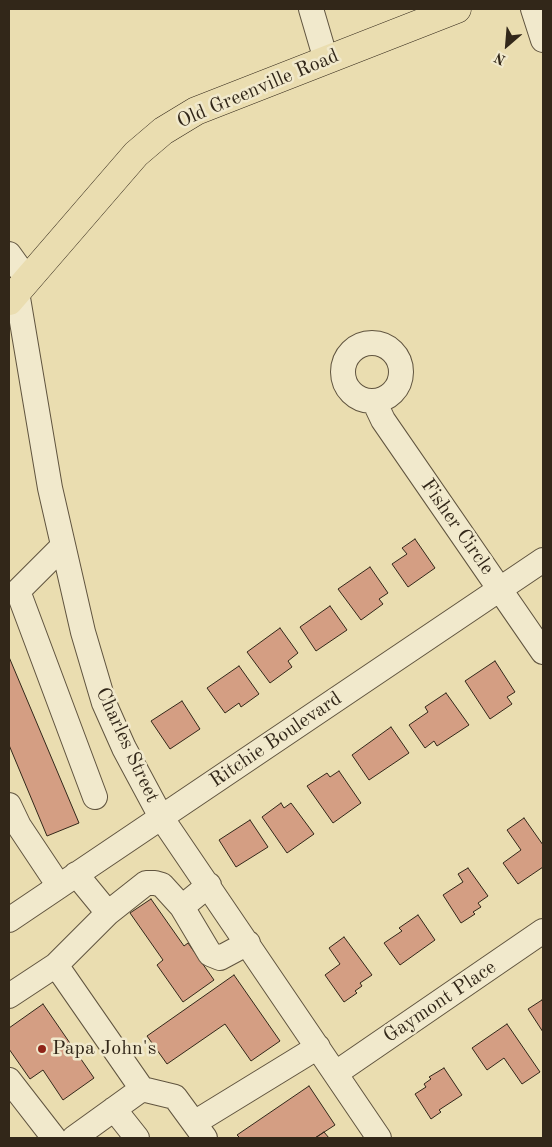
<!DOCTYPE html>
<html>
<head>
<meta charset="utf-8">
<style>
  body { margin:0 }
  #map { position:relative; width:552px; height:1147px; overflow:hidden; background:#eaddb0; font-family:"Old Standard TT",serif }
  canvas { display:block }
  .frame { position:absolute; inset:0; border:10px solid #322719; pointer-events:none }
  .north { position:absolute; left:482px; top:20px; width:50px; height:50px; -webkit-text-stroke:4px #f1e9cc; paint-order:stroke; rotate:207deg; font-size:14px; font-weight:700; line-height:20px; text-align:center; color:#322719 }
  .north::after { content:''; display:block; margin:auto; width:18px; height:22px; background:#322719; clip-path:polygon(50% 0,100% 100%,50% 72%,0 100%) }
</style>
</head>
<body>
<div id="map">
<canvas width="552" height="1147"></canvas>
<div class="frame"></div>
<div class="north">N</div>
</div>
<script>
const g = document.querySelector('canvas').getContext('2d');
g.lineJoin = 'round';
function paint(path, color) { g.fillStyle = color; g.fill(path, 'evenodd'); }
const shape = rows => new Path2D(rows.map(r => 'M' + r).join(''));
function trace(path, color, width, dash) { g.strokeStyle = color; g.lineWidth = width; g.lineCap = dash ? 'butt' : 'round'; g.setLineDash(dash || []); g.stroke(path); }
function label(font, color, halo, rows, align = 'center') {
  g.font = font + ' "Old Standard TT",serif'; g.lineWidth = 5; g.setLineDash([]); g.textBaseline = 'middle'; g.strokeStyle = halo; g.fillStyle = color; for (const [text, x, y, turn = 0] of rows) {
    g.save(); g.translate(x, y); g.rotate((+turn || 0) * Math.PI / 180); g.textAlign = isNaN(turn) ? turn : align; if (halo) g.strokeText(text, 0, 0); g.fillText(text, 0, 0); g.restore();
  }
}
const building = shape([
  [415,539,435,568,408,587,392,564,407,554,402,548,415,539],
  [370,567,388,593,379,599,383,604,361,620,338,589,370,567],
  [330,606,347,630,316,651,300,627,330,606],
  [280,628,298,653,288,661,292,667,270,683,247,652,280,628],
  [9,657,79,823,47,836,9,745,9,657],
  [495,661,515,692,507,697,512,704,490,719,465,681,495,661],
  [239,666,259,694,241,707,239,703,225,713,207,688,239,666],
  [446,693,469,725,437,746,434,741,425,748,409,725,428,712,425,707,446,693],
  [182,701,200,729,170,749,151,721,182,701],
  [391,727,409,753,369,780,352,755,391,727],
  [339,771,361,803,333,823,307,786,327,773,330,777,339,771],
  [281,803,284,808,291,803,314,834,287,853,262,817,281,803],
  [524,818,543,845,543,867,518,884,503,863,521,850,507,830,524,818],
  [250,820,268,847,236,867,219,840,250,820],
  [468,868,488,896,478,903,481,907,473,912,475,914,461,923,443,895,463,882,458,874,468,868],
  [151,899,184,946,188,943,214,980,183,1002,157,965,163,960,130,913,151,899],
  [418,915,435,940,400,965,384,943,402,931,399,928,418,915],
  [344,937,372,975,360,983,362,986,355,991,357,993,344,1002,325,975,340,964,329,948,344,937],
  [234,975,280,1041,251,1061,225,1024,167,1064,147,1036,234,975],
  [542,1000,543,1002,543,1032,528,1009,542,1000],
  [43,1004,94,1078,63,1100,43,1070,30,1079,9,1049,9,1028,43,1004],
  [507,1024,540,1072,522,1084,504,1058,487,1070,472,1048,507,1024],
  [444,1068,462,1095,439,1110,441,1112,431,1119,415,1094,426,1087,424,1084,431,1079,429,1077,444,1068],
  [309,1086,335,1125,315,1138,240,1138,237,1135,309,1086],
  [324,1132,329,1138,315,1138,324,1132]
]);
const minor = shape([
  [311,9,326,60],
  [533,9,543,40],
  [9,254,27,279],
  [17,292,50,488,83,632,104,703,124,748,161,817,379,1138],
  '343 372a29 29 0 1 1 58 0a29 29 0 1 1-58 0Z',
  [374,401,383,420,543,652],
  [63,546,18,591,95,797],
  [9,805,19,826,59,886],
  [76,874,108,913],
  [182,907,210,954,220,958,248,943],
  [9,920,543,560],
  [56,965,142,1089,175,1097,205,1138],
  [9,996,56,965,108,913,146,883,155,883,162,885,182,907,209,885],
  [336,1073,543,931],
  [9,1080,54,1138],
  [114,1109,137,1138],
  [194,1123,318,1047],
  [74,1138,142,1089]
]);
const major = shape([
  [9,301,136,154,163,131,196,111,457,9]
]);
const markers = [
  [42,1049,5,"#8f2418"]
];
const streetNames = [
  ["Old Greenville Road",258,89,-23],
  ["Fisher Circle",457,527,55],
  ["Ritchie Boulevard",276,740,-34],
  ["Charles Street",127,745,65],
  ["Gaymont Place",440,1002,-34]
];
const poiNames = [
  ["Papa John's",52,1049]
];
paint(building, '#d49e83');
trace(building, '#322719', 1);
trace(minor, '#60543f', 26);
trace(major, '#322719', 29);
trace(minor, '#f1e9cc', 24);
trace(major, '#eaddb0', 28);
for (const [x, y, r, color] of markers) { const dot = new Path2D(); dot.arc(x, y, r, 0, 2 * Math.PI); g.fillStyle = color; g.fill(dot); trace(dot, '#f1e9cc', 2); }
label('20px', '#322719', '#f1e9cc', streetNames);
label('20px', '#322719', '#f1e9cc', poiNames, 'left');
</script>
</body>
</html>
